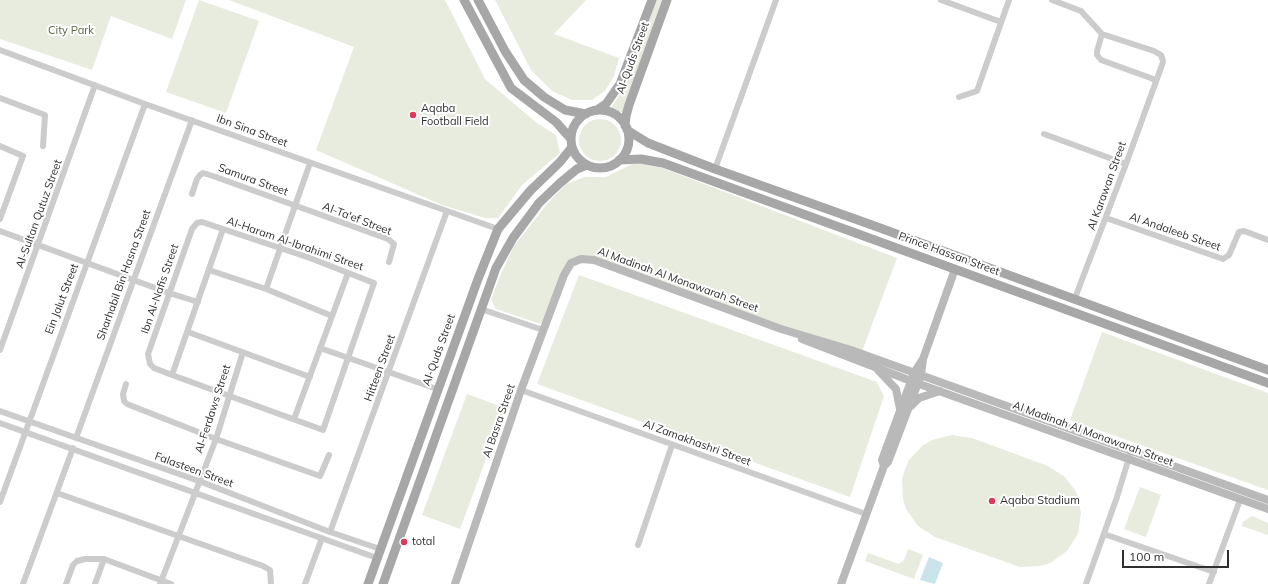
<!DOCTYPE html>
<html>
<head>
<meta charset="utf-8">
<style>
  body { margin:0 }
  #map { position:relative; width:1268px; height:584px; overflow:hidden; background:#fff; font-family:Mulish,sans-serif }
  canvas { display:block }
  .scale { position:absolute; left:1122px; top:550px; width:107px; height:18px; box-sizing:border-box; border:2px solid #2f2f2f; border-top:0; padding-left:5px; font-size:12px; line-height:14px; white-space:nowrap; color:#2f2f2f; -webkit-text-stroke:3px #fff; paint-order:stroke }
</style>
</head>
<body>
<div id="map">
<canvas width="1268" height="584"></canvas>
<div class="scale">100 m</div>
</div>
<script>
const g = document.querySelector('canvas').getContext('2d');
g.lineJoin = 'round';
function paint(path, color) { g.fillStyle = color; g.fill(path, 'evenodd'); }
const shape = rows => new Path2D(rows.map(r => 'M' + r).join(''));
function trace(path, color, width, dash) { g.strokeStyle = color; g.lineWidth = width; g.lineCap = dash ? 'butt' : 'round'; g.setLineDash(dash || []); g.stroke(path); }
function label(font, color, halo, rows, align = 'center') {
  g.font = font + ' Mulish,sans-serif'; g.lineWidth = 4; g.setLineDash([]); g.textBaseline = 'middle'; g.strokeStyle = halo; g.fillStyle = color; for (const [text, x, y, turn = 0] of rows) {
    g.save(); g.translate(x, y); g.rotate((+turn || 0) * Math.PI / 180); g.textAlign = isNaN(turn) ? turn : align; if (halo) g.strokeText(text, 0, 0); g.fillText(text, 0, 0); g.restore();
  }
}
const green = shape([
  [0,0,186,0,172,39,111,16,92,70,0,39],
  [199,0,259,21,226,113,166,92],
  [229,0,445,0,485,79,537,123,556,135,560,153,522,185,498,218,485,218,442,205,316,150,354,47],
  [495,0,586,0,554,34,619,58,614,76,605,91,592,100,572,100,552,91,531,70],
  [656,0,663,0,623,113,611,108,622,91,630,72],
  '579 140a21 21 0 1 1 42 0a21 21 0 1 1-42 0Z',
  [632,164,652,164,897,258,861,354,584,257,566,265,545,320,540,324,496,309,491,300,500,276,514,246,547,204,566,184,585,177,606,177],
  [579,275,877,382,884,396,850,497,537,384],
  [1102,332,1268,393,1268,490,1070,420],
  [467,394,505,408,460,529,422,515],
  [952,435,972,438,1048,466,1065,477,1077,493,1081,513,1078,534,1067,551,1050,563,1040,566,1020,567,935,537,918,526,906,509,903,499,902,479,905,469,909,460,923,445,932,440],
  [1140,487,1161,495,1146,537,1124,529],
  [1252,516,1268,523,1268,535,1242,526,1243,522],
  [908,549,923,555,914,579,865,561,868,553,899,564,904,560]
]);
const water = shape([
  [929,557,943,563,935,584,920,580]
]);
const street = shape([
  [941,0,1001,22],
  [1052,0,1081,11,1102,34],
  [0,50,145,104,498,229],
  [959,97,977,91,1009,0],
  [0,98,45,115,43,146],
  [1044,134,1126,164],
  [0,146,23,156,0,219],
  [715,169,776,0],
  [192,194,197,179,200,175,203,173,213,176,388,239,394,244,389,262],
  [1106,218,1223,259,1229,255,1239,232,1244,231,1268,240],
  [202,222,310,258,374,283,323,430,172,375,154,368,150,364,148,354,192,229,197,223,202,222],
  [0,231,169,293,198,302],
  [209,270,266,289,332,316],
  [266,289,310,163],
  [1075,298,1126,164,1162,65,1163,61,1161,55,1154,51,1102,34,1097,51,1097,55,1101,60,1156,80],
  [481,309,543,330],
  [188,332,310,377],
  [320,348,437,389],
  [0,350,95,85],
  [172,375,223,229],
  [126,384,123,394,124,401,127,404,216,439,320,476,329,455],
  [521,390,866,514],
  [0,411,199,481,330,532,380,549],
  [294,419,348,273],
  [0,423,377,558],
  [76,438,192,120],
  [57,493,263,566,270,570,271,584],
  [0,502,145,104],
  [330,532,447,211],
  [1104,534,1214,572],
  [638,545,672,445],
  [23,584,73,448],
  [66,584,73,565,77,561,85,559,104,559,171,584],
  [95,584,104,559],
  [160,584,216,439,243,352],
  [305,584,322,538],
  [1086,584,1117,497,1131,451],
  [1209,584,1240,500]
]);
const secondary = shape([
  [802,339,911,381,1268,509],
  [878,370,896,389,900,409],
  [911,406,919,398,940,391],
  [884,466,882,460,914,373,923,359],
  [455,584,521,390,564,275,571,263,581,259,594,260,781,329,851,350,1268,500],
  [841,584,884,466,888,462,921,375,923,359,955,269]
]);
const primary = shape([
  [464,0,511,88,556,122,571,139],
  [478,0,505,51,524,80,544,97,565,110,586,114],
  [597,110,606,104,620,84,652,0],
  '571 139a29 29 0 1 1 58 0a29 29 0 1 1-58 0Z',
  [625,126,626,116,629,105,667,0],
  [627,130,648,143,715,169,872,225,1268,370],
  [619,160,641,159,663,163,1268,383],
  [368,584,478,279,498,229,530,191,560,162,572,147],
  [383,584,496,268,513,238,539,203,560,183,577,169,587,165]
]);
const markers = [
  [413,115,4,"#dd3a5f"],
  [992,501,4,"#dd3a5f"],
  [404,542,4,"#dd3a5f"]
];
const parkNames = [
  ["City Park",71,31]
];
const streetNames = [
  ["Al-Quds Street",633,58,-70],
  ["Ibn Sina Street",252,131,20],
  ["Samura Street",253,180,20],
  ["Al Karawan Street",1107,186,-70],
  ["Al-Sultan Qutuz Street",39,214,-70],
  ["Al-Ta'ef Street",357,219,21],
  ["Al Andaleeb Street",1175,232,19],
  ["Al-Haram Al-Ibrahimi Street",295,244,19],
  ["Prince Hassan Street",949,254,20],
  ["Sharhabil Bin Hasna Street",124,275,-70],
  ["Al Madinah Al Monawarah Street",678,280,20],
  ["Ibn Al-Nafis Street",160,289,-71],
  ["Ein Jalut Street",62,299,-69],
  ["Al-Quds Street",439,350,-70],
  ["Hitteen Street",380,368,-70],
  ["Al-Ferdaws Street",213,409,-72],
  ["Al Basra Street",499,421,-71],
  ["Al Madinah Al Monawarah Street",1093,434,20],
  ["Al Zamakhashri Street",697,443,20],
  ["Falasteen Street",194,470,20]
];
const poiNames = [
  ["Aqaba",421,109],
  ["Football Field",421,122],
  ["Aqaba Stadium",1000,501],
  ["total",412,542]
];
paint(green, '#e7ecde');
paint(water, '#cbe3eb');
trace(street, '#ccc', 6);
trace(secondary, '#b9b9b9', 8);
trace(primary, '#a7a7a7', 9);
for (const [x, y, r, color] of markers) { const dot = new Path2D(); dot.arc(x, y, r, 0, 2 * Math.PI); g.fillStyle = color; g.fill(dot); trace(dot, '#fff', 1.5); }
label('11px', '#59693e', '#fff', parkNames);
label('11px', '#2f2f2f', '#fff', streetNames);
label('11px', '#2f2f2f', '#fff', poiNames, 'left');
</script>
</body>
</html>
